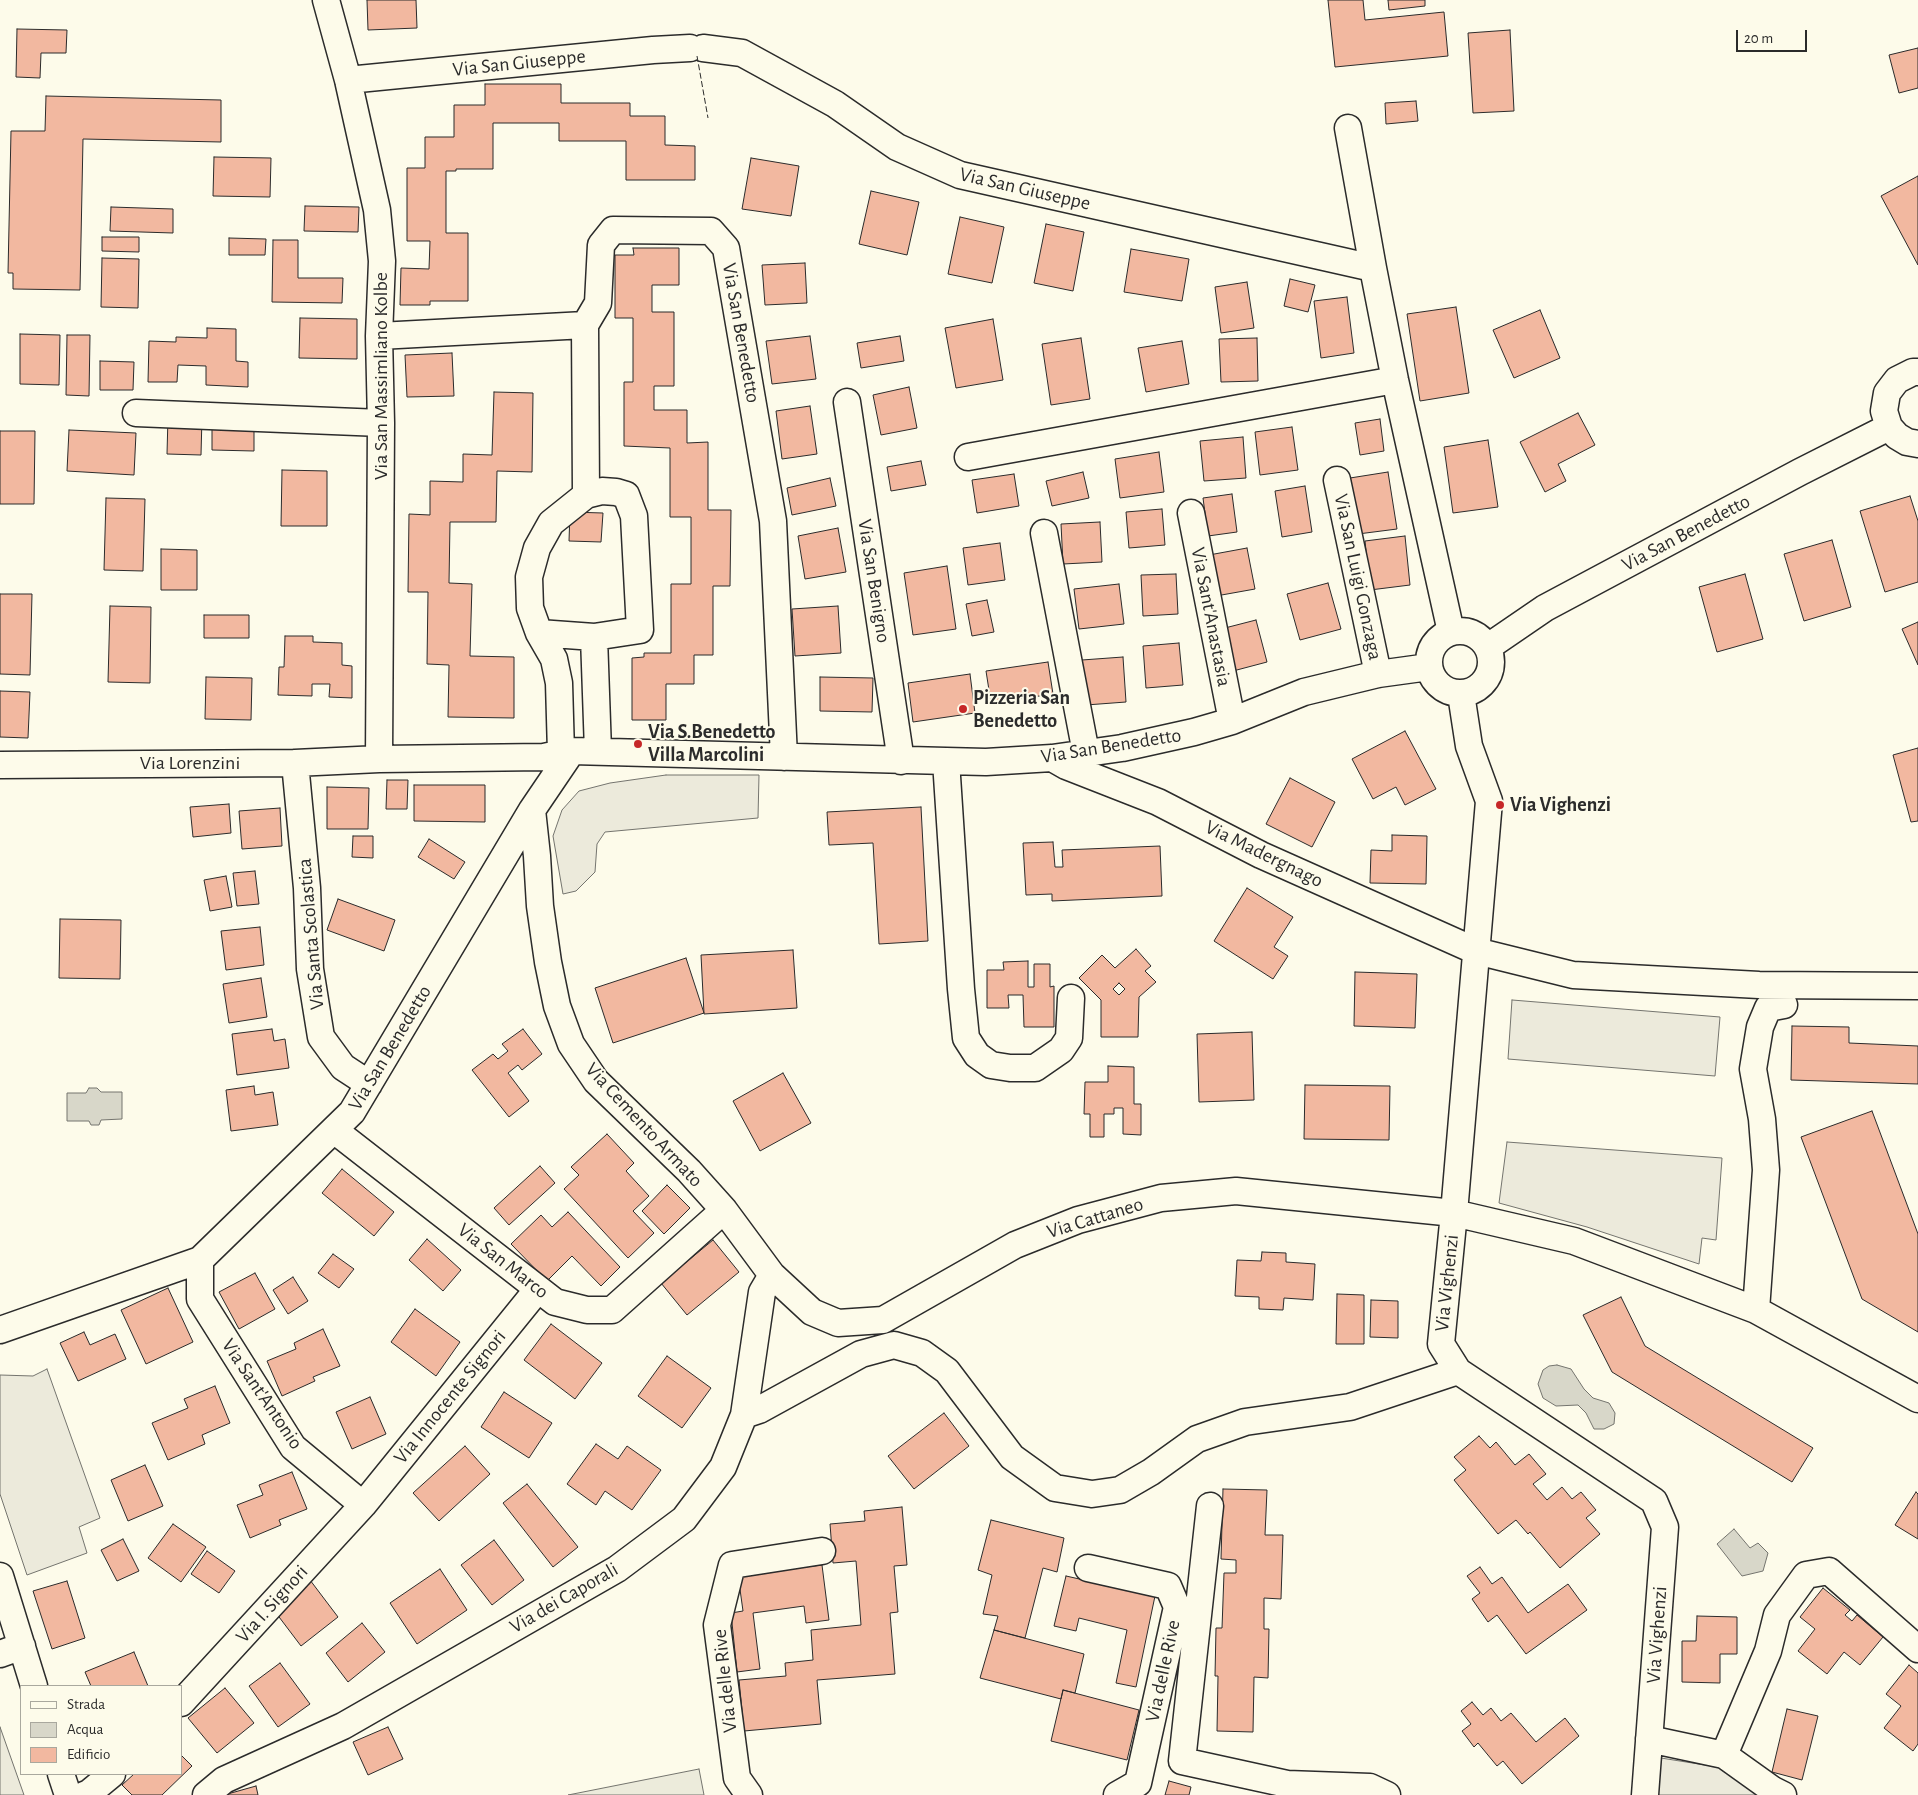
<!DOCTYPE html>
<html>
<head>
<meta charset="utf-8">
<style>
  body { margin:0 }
  #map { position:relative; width:1918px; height:1795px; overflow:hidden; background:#fdfbea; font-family:"Alegreya Sans",sans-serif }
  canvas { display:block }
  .legend { position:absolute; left:20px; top:1685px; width:162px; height:90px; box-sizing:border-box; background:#fdfbea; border:1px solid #a9a89e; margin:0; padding:6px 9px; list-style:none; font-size:15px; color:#2b2b2b }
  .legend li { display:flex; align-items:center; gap:10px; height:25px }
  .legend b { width:25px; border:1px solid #a9a89e }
  .scale { position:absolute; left:1736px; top:30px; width:71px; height:22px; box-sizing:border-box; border:2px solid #2b2b2b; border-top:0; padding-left:6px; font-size:15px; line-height:18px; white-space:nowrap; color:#2b2b2b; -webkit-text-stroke:4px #fdfbea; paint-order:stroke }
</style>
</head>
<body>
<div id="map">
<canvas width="1918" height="1795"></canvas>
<ul class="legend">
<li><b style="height:6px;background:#fdfbea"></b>Strada</li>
<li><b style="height:14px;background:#d8d7c9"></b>Acqua</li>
<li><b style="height:14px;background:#f2b8a0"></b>Edificio</li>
</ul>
<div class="scale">20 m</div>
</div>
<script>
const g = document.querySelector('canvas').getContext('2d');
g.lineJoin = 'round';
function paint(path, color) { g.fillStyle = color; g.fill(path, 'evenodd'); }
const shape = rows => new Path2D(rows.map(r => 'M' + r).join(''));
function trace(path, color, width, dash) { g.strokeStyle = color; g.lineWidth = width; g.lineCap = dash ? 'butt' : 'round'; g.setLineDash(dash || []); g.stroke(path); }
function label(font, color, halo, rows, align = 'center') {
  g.font = font + ' "Alegreya Sans",sans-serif'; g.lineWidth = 4; g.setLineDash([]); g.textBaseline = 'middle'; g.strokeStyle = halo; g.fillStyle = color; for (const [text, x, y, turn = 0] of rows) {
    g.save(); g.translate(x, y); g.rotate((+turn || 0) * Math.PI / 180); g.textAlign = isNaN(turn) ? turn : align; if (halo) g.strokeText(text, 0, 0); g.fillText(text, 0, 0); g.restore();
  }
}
const green = shape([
  [699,1769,704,1795,568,1795,699,1769]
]);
const parking = shape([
  [666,775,759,775,758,818,605,832,597,844,595,872,576,891,563,894,553,836,562,810,579,791,610,783,666,775],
  [1512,1000,1720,1017,1715,1076,1508,1059,1512,1000],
  [1507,1142,1722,1158,1716,1240,1702,1238,1699,1264,1587,1227,1499,1203,1507,1142],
  [47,1369,100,1518,79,1527,87,1553,27,1575,0,1494,0,1375,33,1376,47,1369],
  [0,1727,24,1795,0,1795,0,1727],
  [1661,1758,1730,1769,1761,1795,1658,1795,1661,1758]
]);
const water = shape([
  [89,1088,97,1088,101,1092,122,1092,122,1119,101,1120,99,1125,91,1125,89,1121,67,1121,67,1093,86,1093,89,1088],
  [1557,1365,1571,1369,1584,1389,1593,1398,1609,1403,1615,1413,1614,1424,1604,1429,1594,1429,1586,1413,1578,1405,1556,1406,1543,1398,1538,1384,1543,1370,1549,1366,1557,1365],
  [1734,1529,1750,1548,1758,1543,1768,1553,1763,1571,1742,1576,1717,1544,1734,1529]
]);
const building = shape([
  [367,0,416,0,417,28,368,30,367,0],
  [1328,0,1363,0,1365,20,1444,12,1448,56,1335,67,1328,0],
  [1388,0,1425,0,1425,6,1389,10,1388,0],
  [17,29,67,30,66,53,41,53,40,78,16,77,17,29],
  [1510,30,1514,111,1473,113,1468,33,1510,30],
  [1918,48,1918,88,1899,93,1889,55,1918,48],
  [485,84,561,84,561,103,630,103,630,116,665,116,665,145,695,146,695,180,626,180,626,141,559,141,559,123,493,123,493,169,456,169,456,171,446,171,446,233,468,233,468,301,430,301,430,305,400,305,401,268,429,269,430,241,407,241,407,168,425,168,425,137,454,137,454,105,485,105,485,84],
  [46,96,221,100,221,142,83,139,80,290,13,289,13,273,8,273,11,131,45,131,46,96],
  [1416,101,1418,121,1386,124,1385,103,1416,101],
  [214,157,271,158,270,197,213,196,214,157],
  [751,158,799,166,791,216,742,209,751,158],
  [1918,176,1918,265,1881,196,1918,176],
  [871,191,919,202,907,255,859,244,871,191],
  [305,206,359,207,358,232,304,231,305,206],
  [111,207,173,209,173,233,110,231,111,207],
  [960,217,1004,227,992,283,948,274,960,217],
  [1046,224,1084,232,1073,291,1034,283,1046,224],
  [102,237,139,237,139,252,102,251,102,237],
  [229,238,266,239,265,255,229,255,229,238],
  [273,240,298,240,298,278,343,278,342,303,272,302,273,240],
  [633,248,679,248,679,285,652,285,652,312,674,312,674,386,654,386,654,410,687,410,687,443,708,442,708,510,731,510,730,586,713,586,713,655,694,655,694,684,666,684,666,720,632,720,632,658,644,657,644,653,671,653,671,584,691,584,691,517,670,517,670,448,624,446,624,382,633,382,633,318,615,318,615,255,634,255,633,248],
  [1131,249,1189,259,1182,301,1124,292,1131,249],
  [102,258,139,259,138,308,101,307,102,258],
  [805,263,807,303,765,305,762,265,805,263],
  [1290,279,1315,285,1308,312,1284,306,1290,279],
  [1247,282,1254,328,1221,333,1215,287,1247,282],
  [1347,297,1354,353,1321,358,1314,301,1347,297],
  [1456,307,1469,393,1420,401,1407,314,1456,307],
  [1540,310,1560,358,1514,378,1493,330,1540,310],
  [300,318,357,319,357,359,299,358,300,318],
  [993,319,1003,380,956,388,945,328,993,319],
  [207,328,236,329,236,361,248,362,248,387,206,385,206,366,178,365,177,382,148,382,149,341,176,342,176,337,207,338,207,328],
  [20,334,60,335,59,385,20,384,20,334],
  [67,335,90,335,89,396,66,395,67,335],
  [810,336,816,379,772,384,766,341,810,336],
  [900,336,904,361,861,368,857,343,900,336],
  [1081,338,1090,399,1051,405,1042,344,1081,338],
  [1257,338,1258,381,1221,382,1219,339,1257,338],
  [1182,341,1189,384,1146,392,1138,348,1182,341],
  [452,353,454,396,407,397,405,355,452,353],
  [100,361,134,362,133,390,100,390,100,361],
  [909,387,917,428,881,435,873,395,909,387],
  [494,392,533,393,532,472,497,471,496,522,450,522,449,583,472,584,470,656,514,657,514,718,448,717,449,665,427,664,428,592,408,592,409,514,430,515,430,481,463,482,463,454,492,455,494,392],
  [810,406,817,454,782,459,776,411,810,406],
  [1578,413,1595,445,1558,464,1566,481,1545,492,1520,442,1578,413],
  [168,417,202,417,201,455,167,454,168,417],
  [212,418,254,418,254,451,212,450,212,418],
  [1380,419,1384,451,1360,455,1355,423,1380,419],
  [1292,427,1298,470,1260,475,1255,432,1292,427],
  [69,430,136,433,134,475,67,471,69,430],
  [0,431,35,431,34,504,0,504,0,431],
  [1243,437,1246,478,1204,481,1200,441,1243,437],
  [1488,440,1498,507,1453,513,1444,447,1488,440],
  [1159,452,1164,492,1120,498,1115,459,1159,452],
  [921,461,926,485,891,491,887,467,921,461],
  [282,470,327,471,327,526,281,526,282,470],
  [1083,472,1089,498,1052,506,1046,481,1083,472],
  [1388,472,1397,529,1358,534,1350,478,1388,472],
  [1014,474,1019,506,977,513,972,480,1014,474],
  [830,478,836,506,792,515,787,488,830,478],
  [1305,486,1312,532,1282,537,1275,491,1305,486],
  [1232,494,1237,532,1208,536,1203,498,1232,494],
  [1910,496,1918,521,1918,582,1885,592,1860,511,1910,496],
  [106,498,145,499,143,571,104,570,106,498],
  [1162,509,1165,545,1129,548,1126,512,1162,509],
  [570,512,603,513,601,542,569,541,570,512],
  [1100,522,1102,562,1063,564,1061,524,1100,522],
  [838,528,846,572,805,579,798,536,838,528],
  [1405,536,1410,585,1370,590,1365,541,1405,536],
  [1832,540,1851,607,1804,621,1784,554,1832,540],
  [1000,543,1005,580,968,585,963,548,1000,543],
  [1247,548,1255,589,1216,596,1209,555,1247,548],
  [161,549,197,550,197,590,161,590,161,549],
  [947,566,956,629,913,635,904,573,947,566],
  [1176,574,1178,614,1143,616,1141,575,1176,574],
  [1745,574,1763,639,1717,652,1699,587,1745,574],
  [1328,583,1341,629,1300,640,1287,594,1328,583],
  [1119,584,1124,624,1079,629,1074,589,1119,584],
  [0,594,32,594,30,675,0,674,0,594],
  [987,600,994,632,972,636,966,604,987,600],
  [110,606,151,607,150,683,108,682,110,606],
  [838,606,841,653,795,656,792,609,838,606],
  [204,615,249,615,249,638,204,638,204,615],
  [1256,620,1267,662,1233,671,1221,629,1256,620],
  [1918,622,1918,665,1902,629,1918,622],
  [285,636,313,636,313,642,342,643,342,665,352,666,352,698,329,697,330,684,312,684,312,696,278,695,279,667,284,667,285,636],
  [1179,643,1183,685,1146,688,1143,646,1179,643],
  [1123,657,1126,702,1086,705,1082,660,1123,657],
  [1048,662,1053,694,991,703,986,671,1048,662],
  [970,674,975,713,913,722,908,683,970,674],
  [206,677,252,678,251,720,205,719,206,677],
  [820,677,873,678,872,712,820,711,820,677],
  [0,691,30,692,28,738,0,737,0,691],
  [1405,731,1436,789,1405,805,1396,787,1373,799,1352,759,1405,731],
  [1918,748,1918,821,1911,822,1893,755,1918,748],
  [1290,778,1335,802,1312,847,1266,824,1290,778],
  [387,780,408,780,407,809,386,809,387,780],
  [414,785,485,785,485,822,414,821,414,785],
  [327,787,369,788,368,829,327,829,327,787],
  [229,804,231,833,193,837,190,807,229,804],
  [921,807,928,941,879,944,873,843,829,845,827,812,921,807],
  [280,808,282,846,242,849,239,811,280,808],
  [1392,835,1427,836,1426,884,1370,883,1371,850,1392,851,1392,835],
  [353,836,373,836,373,858,352,857,353,836],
  [429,839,465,862,454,879,418,857,429,839],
  [1053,842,1055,867,1063,867,1062,850,1160,846,1162,896,1052,901,1052,894,1026,895,1023,843,1053,842],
  [255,871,259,904,237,906,233,873,255,871],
  [226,876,232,907,210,911,204,880,226,876],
  [1247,888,1293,917,1274,947,1288,956,1273,979,1214,941,1247,888],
  [338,899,395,920,384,951,327,930,338,899],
  [60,919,121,920,120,979,59,978,60,919],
  [260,927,264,965,226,970,221,931,260,927],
  [1136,949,1151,966,1145,971,1156,982,1139,997,1138,1037,1101,1037,1101,1000,1079,978,1102,955,1115,968,1136,949],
  [1119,983,1125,989,1119,995,1113,989,1119,983],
  [793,950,797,1008,704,1014,701,955,793,950],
  [686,958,704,1013,613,1043,595,988,686,958],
  [1028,961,1028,987,1034,987,1034,964,1050,964,1050,987,1054,986,1054,1027,1024,1027,1023,995,1008,995,1009,1008,987,1008,987,970,1004,970,1003,962,1028,961],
  [1355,972,1417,974,1415,1028,1354,1026,1355,972],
  [261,978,267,1017,229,1023,223,984,261,978],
  [1792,1026,1849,1027,1849,1043,1918,1046,1918,1084,1791,1080,1792,1026],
  [272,1029,274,1041,285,1039,289,1068,237,1075,232,1034,272,1029],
  [523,1029,542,1054,522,1070,518,1065,508,1073,529,1101,509,1117,472,1070,493,1054,498,1059,508,1051,502,1044,523,1029],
  [1252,1032,1254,1100,1199,1102,1197,1034,1252,1032],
  [1108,1066,1134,1067,1134,1104,1141,1104,1141,1135,1123,1134,1123,1108,1114,1108,1114,1114,1104,1114,1104,1137,1090,1137,1090,1114,1084,1114,1085,1082,1108,1082,1108,1066],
  [783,1073,811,1123,760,1151,733,1101,783,1073],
  [1305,1085,1390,1086,1389,1140,1304,1139,1305,1085],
  [254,1086,255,1095,273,1092,278,1125,231,1131,226,1090,254,1086],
  [1872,1111,1918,1234,1918,1332,1862,1299,1801,1137,1872,1111],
  [607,1134,634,1163,626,1171,649,1196,633,1211,654,1233,628,1258,564,1189,579,1175,571,1167,607,1134],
  [540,1166,555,1183,509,1225,494,1208,540,1166],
  [342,1169,394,1212,374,1236,322,1193,342,1169],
  [667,1185,690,1208,664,1234,642,1211,667,1185],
  [568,1212,620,1267,601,1286,572,1256,547,1281,511,1244,541,1215,552,1227,568,1212],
  [427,1239,461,1270,443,1291,409,1260,427,1239],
  [713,1240,739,1272,687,1315,661,1283,713,1240],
  [1262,1252,1286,1253,1286,1262,1315,1264,1313,1300,1284,1298,1283,1310,1259,1309,1259,1297,1235,1296,1237,1260,1261,1261,1262,1252],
  [333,1254,354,1269,339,1288,318,1273,333,1254],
  [255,1273,275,1309,239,1329,219,1292,255,1273],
  [293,1277,308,1301,288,1314,273,1290,293,1277],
  [168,1288,193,1342,146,1364,121,1310,168,1288],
  [1337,1294,1364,1295,1364,1344,1336,1344,1337,1294],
  [1621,1297,1645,1346,1813,1448,1792,1482,1612,1372,1583,1315,1621,1297],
  [1371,1300,1398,1301,1398,1338,1370,1337,1371,1300],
  [415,1309,460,1342,436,1376,391,1342,415,1309],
  [551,1324,602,1363,575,1399,524,1360,551,1324],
  [323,1329,340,1366,313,1377,315,1381,282,1396,267,1361,296,1349,294,1343,323,1329],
  [84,1332,90,1345,115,1334,126,1359,78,1381,60,1343,84,1332],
  [667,1356,711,1388,682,1428,638,1396,667,1356],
  [215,1386,230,1423,202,1435,205,1444,168,1460,152,1423,188,1408,184,1399,215,1386],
  [504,1392,552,1423,529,1458,481,1427,504,1392],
  [370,1397,386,1434,352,1449,336,1412,370,1397],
  [944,1413,969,1446,914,1489,888,1456,944,1413],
  [1479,1436,1490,1448,1496,1442,1515,1465,1529,1454,1546,1474,1533,1484,1547,1500,1562,1487,1572,1499,1581,1492,1596,1510,1586,1518,1600,1534,1560,1568,1530,1532,1528,1534,1516,1520,1498,1534,1454,1480,1466,1470,1454,1457,1479,1436],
  [596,1444,618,1459,627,1446,661,1470,632,1510,605,1491,596,1505,567,1484,596,1444],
  [465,1446,490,1474,439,1521,413,1493,465,1446],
  [145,1465,163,1506,128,1521,111,1480,145,1465],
  [292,1472,307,1509,279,1520,281,1525,250,1538,237,1505,263,1495,259,1485,292,1472],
  [527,1484,578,1547,553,1567,503,1503,527,1484],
  [1223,1489,1267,1490,1265,1535,1283,1535,1281,1599,1264,1598,1264,1629,1269,1629,1268,1678,1254,1677,1253,1732,1217,1731,1218,1676,1215,1676,1216,1628,1222,1628,1224,1573,1236,1573,1236,1560,1221,1559,1223,1489],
  [1916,1492,1918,1494,1918,1539,1895,1525,1916,1492],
  [902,1507,907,1565,894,1566,898,1612,890,1613,895,1674,817,1680,821,1724,744,1731,739,1680,786,1676,785,1663,813,1660,811,1630,861,1625,856,1561,833,1563,830,1524,865,1521,864,1511,902,1507],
  [991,1520,1064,1538,1057,1572,1043,1568,1025,1638,994,1630,998,1616,983,1614,992,1575,978,1570,991,1520],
  [173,1524,206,1547,181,1582,148,1558,173,1524],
  [123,1539,139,1571,117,1581,101,1550,123,1539],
  [494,1540,524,1580,492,1605,461,1565,494,1540],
  [207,1551,235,1571,219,1593,191,1574,207,1551],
  [822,1565,829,1620,806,1623,804,1606,753,1613,760,1669,737,1672,731,1613,743,1611,738,1575,822,1565],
  [1480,1567,1492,1584,1502,1577,1528,1613,1568,1584,1587,1610,1526,1654,1497,1615,1488,1622,1472,1599,1480,1593,1467,1576,1480,1567],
  [440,1569,467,1610,417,1644,390,1603,440,1569],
  [1066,1576,1155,1596,1136,1687,1116,1683,1127,1630,1079,1618,1076,1631,1054,1626,1066,1576],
  [310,1580,338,1617,301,1646,273,1609,310,1580],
  [67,1581,85,1638,52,1649,33,1591,67,1581],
  [1823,1588,1850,1610,1845,1615,1852,1621,1857,1615,1883,1637,1860,1665,1844,1652,1827,1674,1798,1651,1815,1629,1800,1617,1823,1588],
  [1697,1616,1737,1617,1737,1654,1720,1654,1720,1683,1682,1682,1682,1641,1696,1641,1697,1616],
  [362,1623,385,1652,348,1682,326,1653,362,1623],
  [994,1630,1084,1654,1075,1693,1063,1690,1061,1699,980,1678,994,1630],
  [134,1652,148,1686,91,1686,85,1672,134,1652],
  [280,1663,310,1704,278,1727,249,1686,280,1663],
  [1909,1665,1918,1673,1918,1744,1913,1751,1884,1728,1901,1706,1886,1694,1909,1665],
  [225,1688,254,1723,217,1753,188,1718,225,1688],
  [1063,1690,1139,1710,1127,1760,1051,1741,1063,1690],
  [1472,1702,1483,1715,1491,1708,1501,1721,1511,1713,1536,1742,1565,1718,1579,1736,1522,1784,1503,1761,1497,1766,1478,1743,1474,1747,1462,1731,1471,1724,1461,1711,1472,1702],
  [1787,1709,1818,1716,1802,1780,1772,1772,1787,1709],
  [388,1727,403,1759,368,1775,353,1742,388,1727],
  [181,1755,192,1766,162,1795,132,1795,122,1785,134,1774,181,1774,181,1755],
  [1169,1781,1191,1787,1189,1795,1165,1795,1169,1781],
  [256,1786,258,1795,224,1795,256,1786]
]);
const minor = shape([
  [326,0,348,80,377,210,382,261,379,336,381,423,379,759],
  [703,48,742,53,835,104,897,147,960,175,1373,268],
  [348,80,653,50,690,48],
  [1348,128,1373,268,1395,380,1451,632],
  [585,325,586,495],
  [379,336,585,325,598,303,601,245,613,230,711,231,726,248,773,521,784,757],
  [1918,372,1913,372,1897,380,1887,393,1884,411,1889,427,1897,436,1907,442,1918,444],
  [847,402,901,761],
  [136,413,381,423],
  [968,457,1395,380],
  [1337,480,1378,674],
  [1191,513,1232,721],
  [1044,533,1086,753],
  '1429 662a31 31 0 1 1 62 0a31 31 0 1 1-62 0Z',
  [539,633,594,637],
  [1488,647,1545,608,1800,472,1889,427],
  [1461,694,1469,746,1489,801,1454,1213,1441,1344,1458,1371,1654,1501,1665,1527,1645,1795],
  [561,753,559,683,554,659,539,633,530,608,529,577,537,548,551,523,586,495,602,491,616,492,626,495,634,516,640,630,594,637,598,751],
  [1052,758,1066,766,1158,802,1261,855,1476,951,1573,975,1759,985,1918,986],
  [946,761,961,989,966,1038,977,1055,991,1065,1010,1068,1035,1068,1061,1050,1069,1038,1071,998],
  [295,763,307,888,310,969,321,1037,343,1067,369,1084],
  [0,765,295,763,379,759,544,757,572,751,946,761,986,762,1052,758,1122,748,1194,732,1232,721,1304,692,1378,674,1429,667],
  [532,810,537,856,540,906,548,962,557,1006,571,1044,596,1081,689,1171,724,1210,772,1275,812,1312,838,1323,883,1320,1015,1245,1078,1220,1161,1198,1236,1191,1454,1213,1574,1241,1756,1310,1918,1399],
  [334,1130,555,1302,587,1310,612,1310,724,1210],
  [200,1260,200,1299,293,1447,363,1505],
  [1756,1310,1766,1170,1762,1119,1753,1069,1760,1027,1768,1008,1784,1005],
  [0,1330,200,1260,352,1112,532,810,572,751],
  [744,1415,759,1410,861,1354,894,1345,922,1353,947,1371,1012,1457,1055,1488,1092,1494,1120,1490,1151,1472,1197,1439,1245,1422,1350,1407,1458,1371],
  [1210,1506,1182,1761,1287,1784,1370,1787,1387,1795],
  [1088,1568,1168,1586,1177,1607,1138,1783,1117,1795],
  [0,1576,34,1686],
  [0,1654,22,1646],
  [181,1703,363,1505,538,1289],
  [1649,1739,1724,1755,1773,1790,1783,1795],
  [1724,1755,1768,1651,1777,1615,1806,1575,1829,1571,1918,1649],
  [61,1774,68,1795],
  [84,1795,89,1793,112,1774],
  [206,1795,224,1780,343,1726,617,1569,684,1519,723,1467,744,1415,762,1292,772,1275],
  [749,1795,737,1778,717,1625,732,1565,822,1551]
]);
const fence = shape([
  [697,56,708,118]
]);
const markers = [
  [963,709,5,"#c62828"],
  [638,744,5,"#c62828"],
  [1500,805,5,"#c62828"]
];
const streetNames = [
  ["Via San Giuseppe",519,63,-6],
  ["Via San Giuseppe",1025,189,13],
  ["Via San Benedetto",741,333,80],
  ["Via San Massimliano Kolbe",381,376,-90],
  ["Via San Benedetto",1686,533,-28],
  ["Via San Luigi Gonzaga",1358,577,78],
  ["Via San Benigno",874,581,81],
  ["Via Sant'Anastasia",1211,617,79],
  ["Via San Benedetto",1111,746,-9],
  ["Via Lorenzini",190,763],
  ["Via Madergnago",1264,854,26],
  ["Via Santa Scolastica",311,934,-95],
  ["Via San Benedetto",390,1048,-59],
  ["Via Cemento Armato",644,1125,47],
  ["Via Cattaneo",1095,1218,-17],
  ["Via San Marco",503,1261,38],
  ["Via Vighenzi",1447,1283,-84],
  ["Via Sant'Antonio",262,1394,56],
  ["Via Innocente Signori",450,1397,-51],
  ["Via dei Caporali",564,1598,-30],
  ["Via I. Signori",272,1604,-48],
  ["Via Vighenzi",1657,1635,-86],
  ["Via delle Rive",1163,1671,-78],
  ["Via delle Rive",725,1681,-96]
];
const poiNames = [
  ["Pizzeria San",973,698],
  ["Benedetto",973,721],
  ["Via S.Benedetto",648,732],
  ["Villa Marcolini",648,755],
  ["Via Vighenzi",1510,805]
];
paint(green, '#ecebdb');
trace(green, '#74746e', 1);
paint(parking, '#eceadb');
trace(parking, '#74746e', 1);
paint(water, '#d8d7c9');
trace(water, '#74746e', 1);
paint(building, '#f2b8a0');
trace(building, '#2b2b2b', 1);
trace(minor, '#2b2b2b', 29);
trace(minor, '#fdfbea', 26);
trace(fence, '#2b2b2b', 1, [6, 2.5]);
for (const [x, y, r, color] of markers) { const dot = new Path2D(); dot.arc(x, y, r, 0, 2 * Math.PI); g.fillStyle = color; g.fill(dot); trace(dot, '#fdfbea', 2); }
label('20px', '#2b2b2b', '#fdfbea', streetNames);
label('bold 20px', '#2b2b2b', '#fdfbea', poiNames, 'left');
</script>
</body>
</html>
